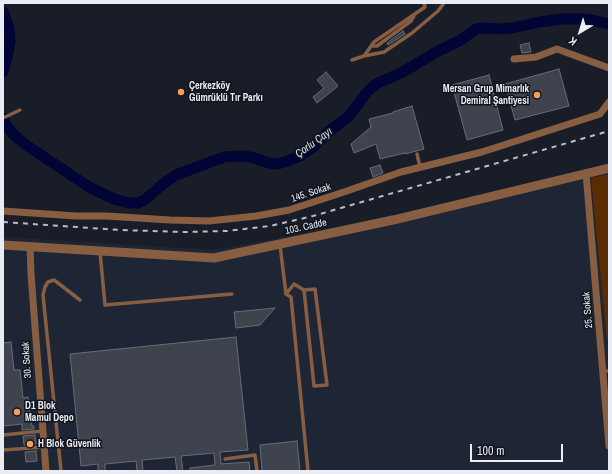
<!DOCTYPE html>
<html>
<head>
<meta charset="utf-8">
<style>
  body { margin:0 }
  #map { position:relative; width:612px; height:474px; overflow:hidden; background:#191d27; font-family:"Archivo Narrow",sans-serif }
  canvas { display:block }
  .frame { position:absolute; inset:0; border:4px solid #e9ecf3; pointer-events:none }
  .north { position:absolute; left:560px; top:12px; width:40px; height:40px; -webkit-text-stroke:3px #10141d; paint-order:stroke; rotate:218deg; font-size:11px; font-weight:700; line-height:16px; text-align:center; color:#e9ecf3 }
  .north::after { content:''; display:block; margin:auto; width:14px; height:18px; background:#e9ecf3; clip-path:polygon(50% 0,100% 100%,50% 72%,0 100%) }
  .scale { position:absolute; left:470px; top:444px; width:93px; height:18px; box-sizing:border-box; border:2px solid #e9ecf3; border-top:0; padding-left:5px; font-size:12px; line-height:14px; white-space:nowrap; color:#e9ecf3; -webkit-text-stroke:3px #10141d; paint-order:stroke }
</style>
</head>
<body>
<div id="map">
<canvas width="612" height="474"></canvas>
<div class="frame"></div>
<div class="north">K</div>
<div class="scale">100 m</div>
</div>
<script>
const g = document.querySelector('canvas').getContext('2d');
g.lineJoin = 'round';
function paint(path, color) { g.fillStyle = color; g.fill(path, 'evenodd'); }
const shape = rows => new Path2D(rows.map(r => 'M' + r).join(''));
function trace(path, color, width, dash) { g.strokeStyle = color; g.lineWidth = width; g.lineCap = dash ? 'butt' : 'round'; g.setLineDash(dash || []); g.stroke(path); }
function label(font, color, halo, rows, align = 'center') {
  g.font = font + ' "Archivo Narrow",sans-serif'; g.lineWidth = 3; g.setLineDash([]); g.textBaseline = 'middle'; g.strokeStyle = halo; g.fillStyle = color; for (const [text, x, y, turn = 0] of rows) {
    g.save(); g.translate(x, y); g.rotate((+turn || 0) * Math.PI / 180); g.textAlign = isNaN(turn) ? turn : align; if (halo) g.strokeText(text, 0, 0); g.fillText(text, 0, 0); g.restore();
  }
}
const built = shape([
  [609,169,609,471,3,471,3,237,214,250,307,233]
]);
const green = shape([
  [609,174,609,340,607,340,591,178]
]);
const river = shape([
  [3,12,9,27,10,41,8,53,3,72],
  [3,118,6,125,13,134,26,145,89,187,114,199,129,203,138,203,146,199,163,184,176,175,213,161,225,157,239,156,251,157,269,163,277,164,285,162,300,156,312,148,328,132,348,117,356,107,367,92,376,84,403,72,438,51,459,41,476,29,483,28,498,29,512,28,539,22,562,19,588,19,609,24]
]);
const building = shape([
  [403,31,405,34,388,45,387,43,403,31],
  [529,43,531,52,522,53,520,45,529,43],
  [559,69,569,106,515,120,505,84,559,69],
  [326,72,338,86,317,103,313,97,324,88,317,80,326,72],
  [489,75,503,130,467,140,452,85,489,75],
  [412,106,424,149,405,154,405,153,380,159,376,144,354,153,351,144,371,127,369,119,393,113,393,112,412,106],
  [380,165,383,173,373,177,370,168,380,165],
  [275,308,260,325,236,328,234,312,275,308],
  [236,337,248,450,220,452,221,464,249,462,250,471,190,471,190,468,215,465,214,453,181,456,183,471,177,471,175,457,142,460,143,471,137,471,136,461,105,464,105,471,98,471,98,464,81,466,70,354,236,337],
  [11,342,14,370,20,370,23,398,28,397,32,426,34,426,34,429,22,430,22,424,3,426,3,343,11,342],
  [35,435,36,444,24,445,23,436,35,435],
  [297,441,300,471,262,471,260,445,297,441],
  [36,451,37,461,26,462,25,452,36,451]
]);
const service = shape([
  [371,46,377,46,411,21,414,16],
  [364,56,384,52,412,33,438,11,444,3],
  [352,60,364,56,374,42,425,7,424,3],
  [3,118,20,110],
  [417,154,420,167],
  [280,245,286,294],
  [100,252,105,305,232,294],
  [304,290,314,386,327,385,315,289,304,290,294,284,286,294,291,297,308,471],
  [603,371,609,371],
  [3,435,43,431],
  [3,450,44,447],
  [225,459,255,455,257,471],
  [61,471,43,295,45,287,48,282,54,280,58,283,80,300]
]);
const minor = shape([
  [514,59,536,57,557,49,609,68],
  [586,173,609,446],
  [3,211,76,216,106,216,170,220,209,221,256,216,289,210,347,191,401,172,482,152,600,114,609,102],
  [30,246,31,274,46,471]
]);
const tertiary = shape([
  [3,245,214,258,393,220,609,168]
]);
const rail = shape([
  [3,222,120,230,184,232,227,231,270,226,313,216,609,131]
]);
const markers = [
  [181,92,4,"#fd9c56"],
  [537,95,4,"#fd9c56"],
  [17,412,4,"#fd9c56"],
  [30,444,4,"#fd9c56"]
];
const poiNames = [
  ["Çerkezköy",189,86],
  ["Gümrüklü Tır Parkı",189,98],
  ["Mersan Grup Mimarlık",529,89,"right"],
  ["Demiral Şantiyesi",529,101,"right"],
  ["D1 Blok",25,406],
  ["Mamul Depo",25,418],
  ["H Blok Güvenlik",38,444]
];
const streetNames = [
  ["145. Sokak",311,193,-18],
  ["103. Cadde",306,227,-12],
  ["25. Sokak",588,310,-95],
  ["30. Sokak",27,360,-94]
];
const waterNames = [
  ["Çorlu Çayı",314,143,-36]
];
paint(built, '#1e2534');
paint(green, '#5b2c02');
trace(river, '#010535', 11);
paint(building, '#3e434e');
trace(building, '#676c78', 1);
trace(service, '#885e42', 3.5);
trace(minor, '#885e42', 7);
trace(tertiary, '#885e42', 9);
trace(rail, '#babdc5', 2, [5, 5]);
for (const [x, y, r, color] of markers) { const dot = new Path2D(); dot.arc(x, y, r, 0, 2 * Math.PI); g.fillStyle = color; g.fill(dot); trace(dot, '#10141d', 1.5); }
label('bold 10px', '#e9ecf3', '#10141d', poiNames, 'left');
label('10px', '#e9ecf3', '#10141d', streetNames);
label('italic 11px', '#d7dff0', '#10141d', waterNames);
</script>
</body>
</html>
